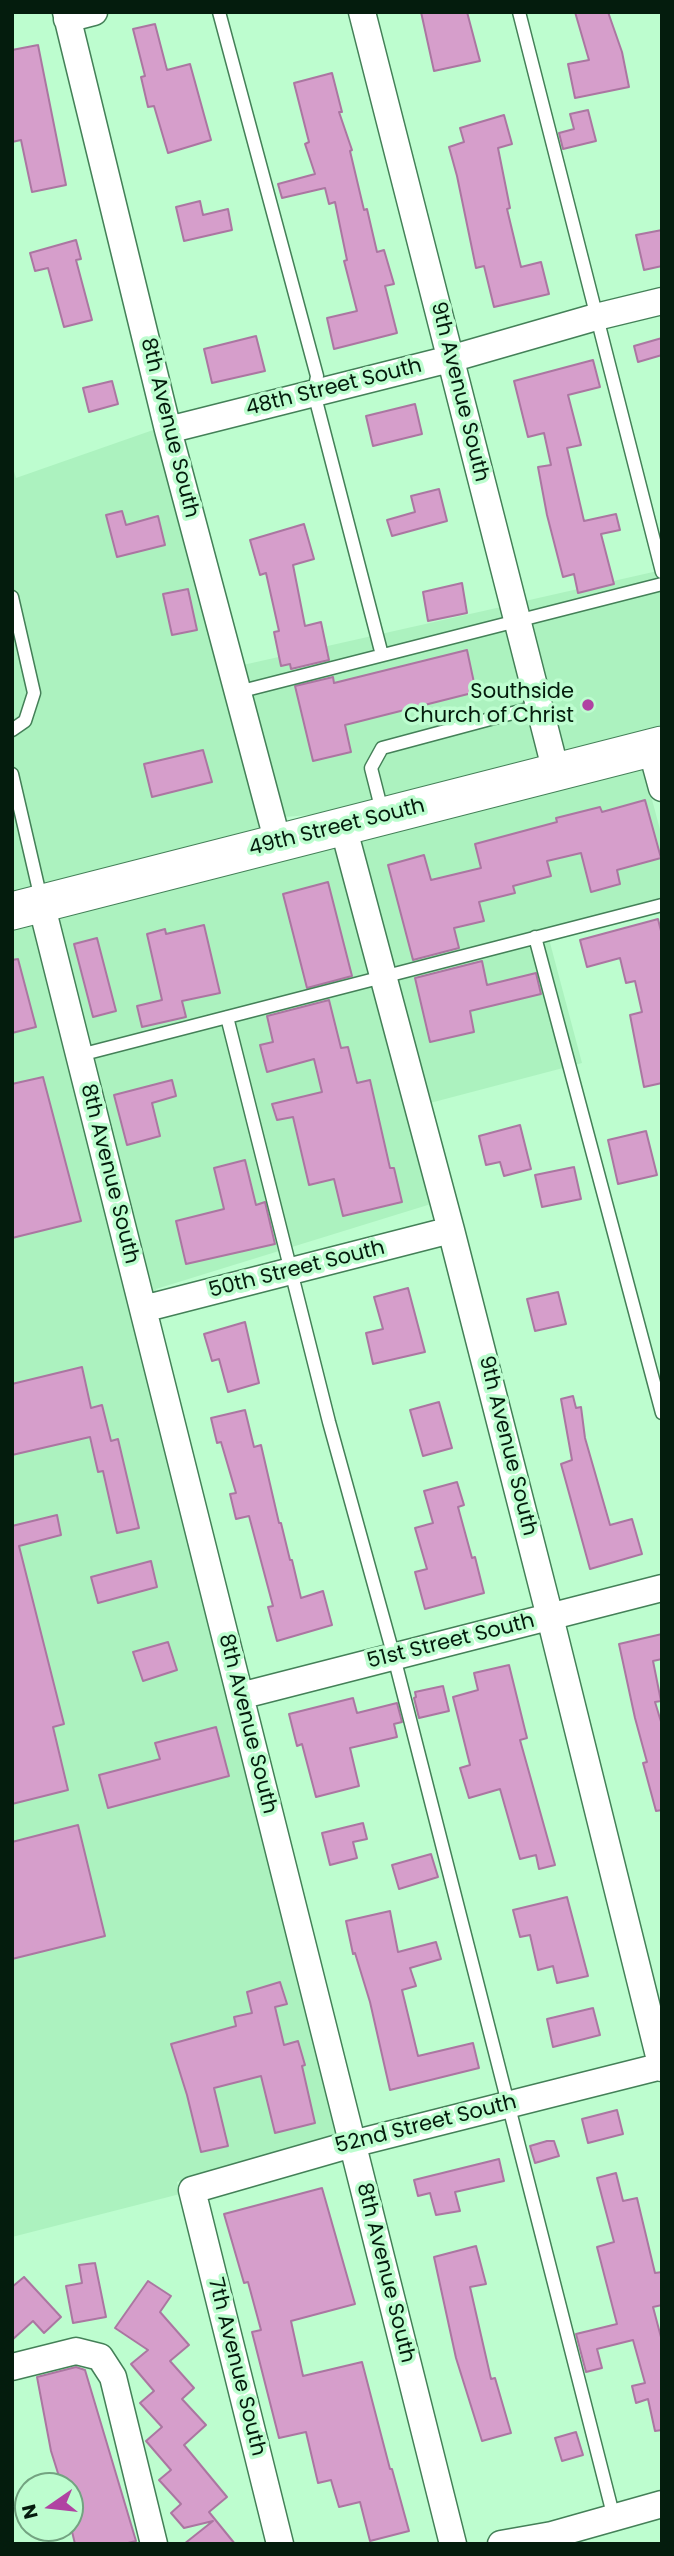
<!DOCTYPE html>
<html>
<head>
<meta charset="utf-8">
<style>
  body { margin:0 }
  #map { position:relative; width:674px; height:2556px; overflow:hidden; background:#bdfdcf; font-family:Poppins,sans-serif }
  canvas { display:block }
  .frame { position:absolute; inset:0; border:14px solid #041c0d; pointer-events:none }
  .north { position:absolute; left:14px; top:2472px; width:70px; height:70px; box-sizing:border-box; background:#bdfdcf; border:2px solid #73a381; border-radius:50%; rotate:256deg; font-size:19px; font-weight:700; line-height:28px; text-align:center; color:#041c0d }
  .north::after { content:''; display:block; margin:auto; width:24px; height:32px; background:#b043a2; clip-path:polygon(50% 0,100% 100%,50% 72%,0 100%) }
</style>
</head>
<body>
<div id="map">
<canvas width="674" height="2556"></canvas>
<div class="frame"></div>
<div class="north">N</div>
</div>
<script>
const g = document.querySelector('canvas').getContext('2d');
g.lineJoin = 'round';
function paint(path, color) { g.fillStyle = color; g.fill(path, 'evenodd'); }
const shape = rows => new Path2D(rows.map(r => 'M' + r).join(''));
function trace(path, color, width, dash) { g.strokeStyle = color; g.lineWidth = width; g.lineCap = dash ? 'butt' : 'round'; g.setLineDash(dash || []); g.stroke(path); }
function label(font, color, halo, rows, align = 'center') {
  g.font = font + ' Poppins,sans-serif'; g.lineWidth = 7; g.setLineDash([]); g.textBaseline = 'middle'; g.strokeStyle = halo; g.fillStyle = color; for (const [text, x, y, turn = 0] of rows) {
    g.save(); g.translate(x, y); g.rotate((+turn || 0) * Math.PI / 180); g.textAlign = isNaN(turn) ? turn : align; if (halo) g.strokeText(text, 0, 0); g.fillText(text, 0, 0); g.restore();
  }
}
const built = shape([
  [156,429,263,835,12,899,12,465,16,478],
  [662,570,662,734,565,758,525,601],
  [501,607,541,764,350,812,284,817,243,665],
  [642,762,662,837,662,903,549,939,582,1063,430,1103,357,834],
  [333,840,431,1204,156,1289,156,1295,153,1295,56,911],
  [32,917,338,2136,177,2182,180,2194,12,2237,12,922]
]);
const building = shape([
  [421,12,467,12,480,61,434,71,421,12],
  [575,12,608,12,622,52,629,87,575,98,568,64,589,60,575,12],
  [155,24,167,70,190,64,211,140,168,153,154,106,148,107,141,77,145,76,133,29,155,24],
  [38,45,66,185,32,192,21,140,12,142,12,50,38,45],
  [332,73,342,112,339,112,352,150,350,151,364,210,367,209,377,252,384,250,394,284,385,286,397,333,334,349,327,318,357,311,344,261,347,260,335,202,329,204,325,188,282,198,278,184,315,174,305,144,309,142,294,83,332,73],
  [588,110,596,141,563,149,559,133,574,129,570,114,588,110],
  [504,115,512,144,498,148,510,208,507,209,521,267,541,262,549,294,494,307,484,266,476,268,457,176,449,147,464,142,460,128,504,115],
  [200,201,203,215,228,209,232,230,184,241,176,207,200,201],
  [662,230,662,266,644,270,636,235,662,230],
  [76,240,81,259,76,260,92,320,64,327,48,268,35,271,30,253,76,240],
  [256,336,265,371,212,383,204,349,256,336],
  [662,338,662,355,638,362,634,346,662,338],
  [593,360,600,387,568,395,581,445,567,448,584,521,616,514,620,530,601,534,614,584,578,593,574,574,563,577,547,515,538,467,551,465,544,433,528,437,514,381,593,360],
  [112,381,118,404,89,412,83,388,112,381],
  [415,404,422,434,373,446,366,416,415,404],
  [439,489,447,521,392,536,387,520,415,512,411,496,439,489],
  [122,511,126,525,158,516,165,545,117,557,106,515,122,511],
  [304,524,314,559,293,565,305,626,321,622,329,660,291,669,290,664,281,666,274,632,279,631,266,573,260,575,250,540,304,524],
  [462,583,467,613,428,621,423,592,462,583],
  [188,589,197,630,172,635,163,594,188,589],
  [467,650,476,692,345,725,351,752,313,761,295,686,333,677,334,683,467,650],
  [203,750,212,782,152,797,144,764,203,750],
  [645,800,661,858,617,870,620,884,591,892,581,853,547,861,551,876,513,886,515,893,479,902,484,921,454,928,459,948,413,960,388,865,424,855,431,880,481,868,475,844,557,822,556,818,600,807,602,812,645,800],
  [328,882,352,976,307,988,283,894,328,882],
  [658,919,662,935,662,1083,644,1087,630,1015,642,1012,635,981,626,983,620,958,587,967,580,940,658,919],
  [204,925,220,993,182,1001,186,1017,142,1027,137,1006,162,1000,147,934,165,929,166,934,204,925],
  [97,938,116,1011,93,1017,74,944,97,938],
  [18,959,36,1027,12,1033,12,960,18,959],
  [482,961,487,985,536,973,541,994,470,1011,474,1032,430,1042,415,978,482,961],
  [329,1000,341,1048,348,1047,357,1083,370,1080,390,1168,394,1168,402,1202,343,1216,334,1179,309,1185,293,1117,277,1120,272,1104,322,1092,314,1059,267,1072,260,1045,273,1042,267,1016,329,1000],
  [43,1077,81,1221,12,1238,12,1084,43,1077],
  [172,1080,176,1096,152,1103,160,1136,127,1145,114,1095,172,1080],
  [520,1125,531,1169,504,1176,500,1162,486,1165,479,1136,520,1125],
  [646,1131,657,1175,618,1184,608,1140,646,1131],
  [245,1160,256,1205,265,1202,275,1244,186,1264,176,1221,224,1209,214,1168,245,1160],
  [574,1167,581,1199,542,1207,535,1175,574,1167],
  [408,1288,425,1352,373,1364,366,1333,383,1329,374,1297,408,1288],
  [558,1292,566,1324,535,1331,527,1299,558,1292],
  [245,1322,259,1383,228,1392,219,1359,212,1361,204,1334,245,1322],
  [82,1367,91,1408,102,1405,111,1441,118,1439,139,1528,117,1533,103,1471,98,1472,90,1437,12,1455,12,1384,82,1367],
  [573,1396,576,1408,581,1407,585,1438,610,1525,632,1519,642,1554,590,1569,561,1464,572,1460,561,1399,573,1396],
  [439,1402,452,1448,423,1456,410,1410,439,1402],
  [245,1410,254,1447,261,1445,279,1523,281,1523,290,1560,292,1560,301,1598,323,1591,332,1625,277,1641,268,1607,273,1606,249,1516,236,1519,230,1494,236,1493,221,1442,217,1443,211,1418,245,1410],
  [457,1482,464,1505,458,1507,472,1558,475,1557,484,1593,425,1609,415,1572,427,1569,415,1528,433,1523,424,1491,457,1482],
  [57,1515,61,1535,19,1546,64,1724,53,1727,68,1790,12,1804,12,1526,57,1515],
  [151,1561,157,1587,98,1603,91,1577,151,1561],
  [662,1634,662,1659,653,1661,661,1701,655,1702,662,1725,662,1810,656,1811,643,1763,647,1762,635,1718,619,1644,662,1634],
  [168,1642,177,1670,143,1681,133,1652,168,1642],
  [509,1665,527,1738,520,1740,555,1865,539,1869,536,1855,520,1859,500,1789,469,1798,460,1768,470,1765,453,1697,478,1690,474,1673,509,1665],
  [443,1686,449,1711,419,1718,414,1698,416,1697,415,1692,443,1686],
  [353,1698,357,1713,397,1703,402,1722,394,1724,397,1737,350,1748,359,1786,316,1797,302,1744,297,1746,289,1714,353,1698],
  [216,1727,229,1776,108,1808,99,1775,160,1759,155,1743,216,1727],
  [363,1823,367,1839,353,1842,357,1858,330,1865,322,1833,363,1823],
  [78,1825,105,1936,12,1959,12,1842,78,1825],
  [431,1854,438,1877,399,1889,392,1865,431,1854],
  [567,1897,588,1976,557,1983,553,1966,538,1970,530,1935,520,1937,513,1910,567,1897],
  [390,1911,398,1952,436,1942,441,1959,410,1968,416,1986,402,1990,418,2056,473,2043,479,2068,390,2090,370,2002,355,1953,353,1954,346,1921,390,1911],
  [280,1982,287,2004,275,2007,284,2045,298,2041,305,2065,302,2066,315,2123,275,2133,261,2076,214,2088,228,2146,201,2152,187,2095,171,2044,236,2026,234,2017,252,2013,247,1992,280,1982],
  [593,2008,600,2035,553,2047,547,2019,593,2008],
  [617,2110,623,2134,588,2143,582,2119,617,2110],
  [547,2141,554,2141,559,2156,535,2163,530,2146,547,2141],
  [499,2159,504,2181,455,2192,460,2211,436,2215,430,2193,418,2196,414,2180,499,2159],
  [616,2173,623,2201,637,2198,655,2273,662,2272,662,2305,653,2307,662,2341,662,2430,655,2431,648,2399,636,2403,632,2386,645,2383,633,2340,597,2349,602,2368,586,2372,576,2334,617,2324,597,2247,614,2242,597,2178,616,2173],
  [322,2188,355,2304,291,2321,303,2376,362,2362,390,2469,392,2469,409,2531,370,2541,360,2502,339,2507,331,2480,318,2483,306,2432,279,2438,252,2332,261,2330,248,2282,244,2283,224,2214,322,2188],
  [476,2246,486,2284,470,2287,491,2379,495,2378,511,2433,482,2441,456,2358,434,2257,476,2246],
  [95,2263,106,2317,73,2323,66,2286,82,2283,79,2265,95,2263],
  [24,2277,61,2317,44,2333,33,2321,12,2340,12,2287,24,2277],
  [148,2281,171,2296,160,2312,189,2345,170,2361,194,2388,182,2399,206,2425,184,2445,227,2497,209,2512,235,2544,184,2544,213,2521,184,2528,171,2513,181,2504,159,2480,171,2470,146,2441,162,2427,140,2403,154,2391,131,2364,148,2350,115,2328,148,2281],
  [76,2367,85,2370,136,2541,124,2544,75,2544,70,2523,70,2486,62,2486,51,2451,37,2377,76,2367],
  [576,2432,583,2455,562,2461,555,2438,576,2432]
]);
const lane = shape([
  [219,12,317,376,314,393,382,655],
  [519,12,662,572],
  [12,597,34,693,25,721,12,730],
  [238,692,662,584],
  [12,774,41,899],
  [383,815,371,768,382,748,539,706],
  [535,937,662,1413],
  [227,1017,329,1422,394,1657,614,2518],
  [80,1055,662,905]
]);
const street = shape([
  [66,12,168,430,278,843],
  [362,12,556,772],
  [67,19,94,12],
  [168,430,450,359,596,317,662,301],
  [651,748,662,788],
  [343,826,451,1230,550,1617,662,2068],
  [41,903,453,2544],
  [143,1309,451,1230],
  [240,1696,662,1588],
  [12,2367,76,2351,100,2357,113,2377,154,2544],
  [280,2544,192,2190,352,2144,662,2066],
  [501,2544,552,2535,662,2504]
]);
const secondary = shape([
  [12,911,662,745]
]);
const markers = [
  [588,705,7,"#b043a2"]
];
const streetNames = [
  ["48th Street South",334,388,-14],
  ["9th Avenue South",459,392,76],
  ["8th Avenue South",169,428,76],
  ["49th Street South",337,828,-14],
  ["8th Avenue South",109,1174,76],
  ["50th Street South",297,1270,-14],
  ["9th Avenue South",507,1446,76],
  ["51st Street South",451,1642,-14],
  ["8th Avenue South",247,1724,76],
  ["52nd Street South",426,2125,-14],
  ["8th Avenue South",385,2273,76],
  ["7th Avenue South",236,2367,76]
];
const poiNames = [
  ["Southside",574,693],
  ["Church of Christ",574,717]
];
paint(built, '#acf2bf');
paint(building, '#d69ecb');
trace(building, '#ab76a1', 2);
trace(lane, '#448058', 15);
trace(street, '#448058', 29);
trace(secondary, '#448058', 39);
trace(lane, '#fff', 12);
trace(street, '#fff', 26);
trace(secondary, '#fff', 37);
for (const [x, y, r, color] of markers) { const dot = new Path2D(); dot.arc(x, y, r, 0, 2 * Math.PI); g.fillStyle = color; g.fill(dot); trace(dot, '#bdfdcf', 2.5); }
label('21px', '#041c0d', '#bdfdcf', streetNames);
label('21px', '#041c0d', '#bdfdcf', poiNames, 'right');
</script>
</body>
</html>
